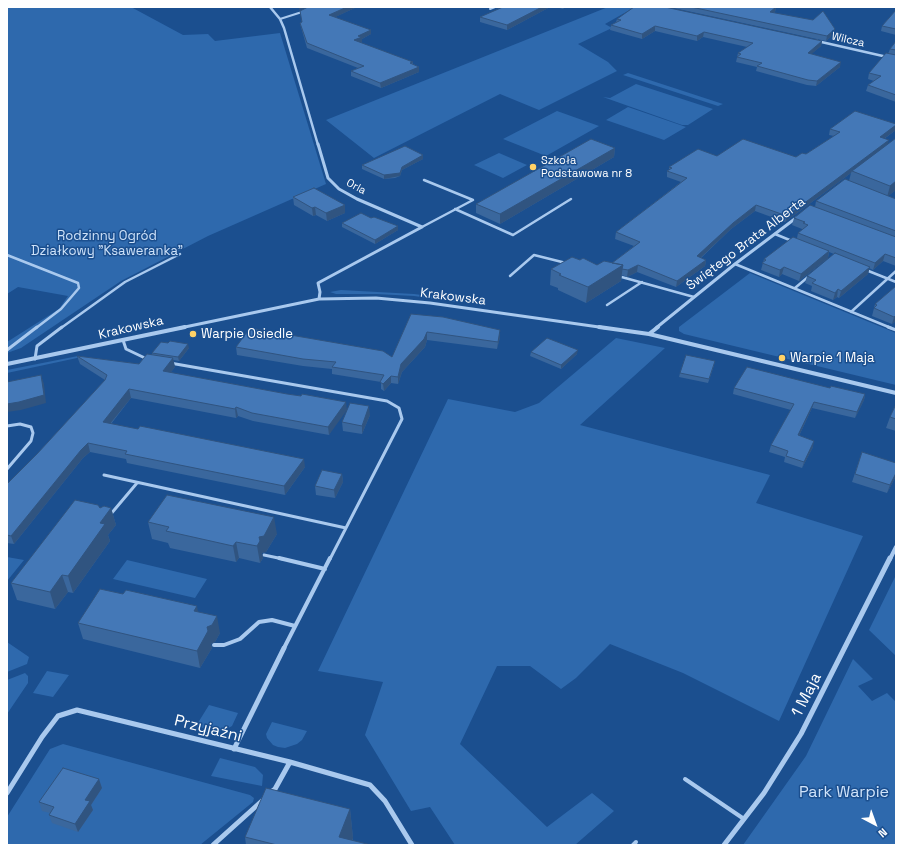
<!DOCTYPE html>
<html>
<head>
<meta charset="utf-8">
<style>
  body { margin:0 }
  #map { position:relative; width:903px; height:852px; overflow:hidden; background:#1b4f8f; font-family:"Space Grotesk",sans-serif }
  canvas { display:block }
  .frame { position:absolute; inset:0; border:8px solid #fff; pointer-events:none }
  .north { position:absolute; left:855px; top:804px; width:40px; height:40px; -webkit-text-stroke:3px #1b4f8f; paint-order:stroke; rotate:139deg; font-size:11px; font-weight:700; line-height:16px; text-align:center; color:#fff }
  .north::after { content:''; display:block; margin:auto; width:14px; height:18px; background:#fff; clip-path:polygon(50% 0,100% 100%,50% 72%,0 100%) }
</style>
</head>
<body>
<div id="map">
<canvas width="903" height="852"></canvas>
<div class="frame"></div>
<div class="north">N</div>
</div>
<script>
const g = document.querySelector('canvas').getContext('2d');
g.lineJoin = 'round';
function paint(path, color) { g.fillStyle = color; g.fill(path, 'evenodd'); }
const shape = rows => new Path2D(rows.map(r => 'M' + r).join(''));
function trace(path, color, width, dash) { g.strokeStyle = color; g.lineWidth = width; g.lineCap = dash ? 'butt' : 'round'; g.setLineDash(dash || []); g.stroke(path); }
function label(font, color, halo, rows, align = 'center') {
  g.font = font + ' "Space Grotesk",sans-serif'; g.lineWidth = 3; g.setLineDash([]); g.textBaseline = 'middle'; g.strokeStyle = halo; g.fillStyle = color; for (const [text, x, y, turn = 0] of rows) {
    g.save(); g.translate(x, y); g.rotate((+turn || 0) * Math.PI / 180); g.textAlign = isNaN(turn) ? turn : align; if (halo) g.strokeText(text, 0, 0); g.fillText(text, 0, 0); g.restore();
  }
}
const green = shape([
  [7,7,131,7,183,35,208,34,215,41,280,33,326,184,208,236,121,281,21,348,7,353,7,342,59,309,68,296,18,287,7,294],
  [608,7,635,7,605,24,612,28,578,44,608,62,617,71,539,110,500,94,374,158,326,120],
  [628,73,723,104,718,106,623,75],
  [636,84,713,109,688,125,682,125,603,97,610,98],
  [628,107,686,127,664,140,606,120],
  [557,111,599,126,546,156,503,139],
  [499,153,527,165,503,178,474,165],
  [750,273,896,333,896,385,684,334,679,331,679,327],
  [341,290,414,294,460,300,456,302,414,296,376,294,336,294,330,292],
  [616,338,665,348,580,425,770,475,756,503,863,536,779,721,683,673,610,644,576,678,561,689,530,666,497,666,460,744,547,827,592,793,614,811,575,845,455,845,430,807,411,811,365,735,383,682,318,671,448,399,515,412,539,403],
  [78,356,77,358,7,373,7,370],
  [7,557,24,560,7,581],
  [127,560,207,579,195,598,113,579],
  [896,575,896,656,869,630],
  [7,642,29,657,27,664,7,672],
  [853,659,873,679,858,686,872,701,887,693,896,702,896,845,743,845,806,756],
  [47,671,69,675,53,697,33,693],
  [25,673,28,676,28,683,7,714,7,680],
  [209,705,238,713,232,726,225,730,217,732,196,726],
  [272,722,307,731,302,740,297,744,285,748,278,747,273,745,267,738,266,734],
  [63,744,250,795,254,798,253,802,200,845,7,845,7,817,50,749],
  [220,758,255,767,263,775,262,786,211,776]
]);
const laneFar3 = shape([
  [490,9,495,7],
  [280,19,302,12]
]);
const laneFar2 = shape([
  [455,209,513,235,571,199],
  [422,227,473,200,424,180],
  [775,234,792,241],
  [7,255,78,283,79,288,61,309,36,328],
  [735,264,891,328],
  [866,270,896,282],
  [510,276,534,255,566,263],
  [618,276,694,297],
  [795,288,808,277],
  [607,305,642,282],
  [851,312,896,271],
  [61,328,125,282,180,254]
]);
const laneFar1 = shape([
  [888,327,896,330],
  [123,340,126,349,147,359],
  [7,350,37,327],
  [35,359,37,346,62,327],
  [170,363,387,401,399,408,402,419,330,559],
  [7,426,20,424,31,427,33,433,31,441,7,469],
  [104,475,346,528],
  [110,515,137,483],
  [264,555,283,559]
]);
const lane = shape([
  [279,558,325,569],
  [214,645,224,645,240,639,259,622,272,620,295,626],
  [284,648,330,558],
  [685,779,744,819],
  [633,845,636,842]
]);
const streetFar3 = shape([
  [270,7,280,19,284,28,318,145],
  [817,41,896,59]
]);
const streetFar2 = shape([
  [318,144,328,178,339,189,357,199,422,227,318,283,320,292,319,299],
  [180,328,319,299,376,298,430,303,606,328],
  [656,328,735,264,796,218]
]);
const streetFar1 = shape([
  [599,327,649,334,896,393],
  [649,334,658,327],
  [7,364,185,327],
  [890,559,896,547]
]);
const street = shape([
  [234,749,284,648],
  [271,792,275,789,290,762],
  [7,793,42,737,58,716,77,710,290,762,370,785,385,801,412,845],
  [213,845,263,800],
  [724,845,764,793,801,734,890,558]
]);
const wall = shape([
  [357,7,335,17,371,34,362,39,362,42,360,43,413,62,413,64,419,67,419,72,381,88,351,76,351,71,358,68,307,48,301,27,300,23,302,22,300,11],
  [550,7,507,30,480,22,480,17],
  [556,7,565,7,563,9],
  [669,7,776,7,775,12,774,13,835,29,834,34,826,41],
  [896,10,896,35,881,31,882,26],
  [617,19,822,41,821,46,811,54,840,67,816,86,807,85,756,71,757,67,736,62,738,53,747,47,703,37,697,41,655,31,642,39,610,30,611,25,616,22],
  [896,41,896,102,866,91,868,85,874,81,868,79,869,73,888,54,890,49],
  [830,129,896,130,884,139,887,145,896,138,896,190,888,196,896,199,896,266,883,261,873,270,869,268,868,274,839,298,837,297,833,300,811,291,812,286,805,283,807,276,834,254,829,252,828,258,799,281,782,274,779,277,761,270,764,259,797,238,798,233,802,230,802,229,792,225,794,218,815,207,816,201,849,181,851,173,785,222,755,211,731,229,701,258,706,260,705,266,676,287,637,272,627,277,622,275,621,281,586,303,558,290,558,288,550,285,551,269,580,260,597,265,612,263,634,246,615,239,616,232,681,182,667,177,667,171,669,170,669,167,717,156,796,157,806,154,834,136,829,135],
  [615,148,614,157,500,224,476,213,476,204],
  [423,159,402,170,400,176,395,178,384,179,362,169,362,165],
  [293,197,345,205,345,213,327,221,316,215,313,216,294,205],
  [371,218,398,230,375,244,342,227,342,223],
  [896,286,896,321,892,324,872,316,875,304],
  [411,314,500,337,497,349,427,340,425,347,402,372,398,384,391,383,384,391,381,389,381,382,332,374,332,369,303,366,237,355,236,347,392,357],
  [189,348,179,361,173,360,175,367,170,373,287,394,346,402,329,435,253,421,238,416,236,418,131,398,111,424,305,467,285,495,127,463,126,459,90,452,83,458,14,544,7,543,7,484,37,454,105,380,80,364,77,356,139,364,152,355,152,353],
  [531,352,577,354,561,369,530,356],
  [714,365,708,383,679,377,680,373],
  [734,388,830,388,865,394,864,400,855,418,812,408,799,436,813,447,802,468,784,462,785,457,769,452,771,445,791,410,733,394],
  [896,404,896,431,886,428,890,417],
  [370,415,362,434,343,431,342,422],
  [862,452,896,476,887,493,852,482],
  [342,474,343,482,335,498,316,495,315,486],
  [111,508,116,525,108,535,110,541,73,593,68,592,55,609,17,600,11,583],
  [148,522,277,534,266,552,262,553,263,558,260,563,239,558,236,562,170,548,168,543,152,539],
  [198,612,220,633,215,642,211,644,212,648,200,668,83,639,78,623],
  [102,788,91,805,93,810,78,832,52,823,49,815,50,813,42,811,39,802],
  [350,809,353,838,353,841,371,845,246,845,245,837]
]);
const shadedWall = shape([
  [299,7,307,7,299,10],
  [347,7,357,7,329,20,329,15],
  [542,7,550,7,507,30,507,25],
  [776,7,775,12,769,17,770,12],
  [655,26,655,31,642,39,642,34],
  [835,29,834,34,826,41,827,36],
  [371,30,371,34,362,39,362,42,354,45,354,40,358,36],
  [704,32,703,37,697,41,697,36],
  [822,41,821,46,807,58,808,53],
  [841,62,840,67,816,86,817,81],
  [419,67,419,72,381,88,380,83],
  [896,125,896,130,878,143,880,137],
  [889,140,887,146,852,171,851,173,785,222,787,216],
  [615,148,614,157,500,224,500,214],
  [423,155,423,159,402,170,400,176,384,179,384,175,402,167],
  [896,181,896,190,887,197,890,186],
  [345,205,345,213,327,221,326,213],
  [756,205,755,211,731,229,696,262,697,256,733,223],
  [315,207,316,215,313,216,312,208],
  [398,226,398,230,375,244,375,240],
  [829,251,828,258,799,281,801,274],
  [885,254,883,261,873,270,875,263],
  [706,260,705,266,676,287,677,281],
  [623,265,621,281,586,303,588,287],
  [638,265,637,272,627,277,628,270],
  [784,267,782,274,779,277,780,270],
  [870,267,868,274,839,298,841,291],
  [838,289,837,297,833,300,835,293],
  [896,315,896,321,892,324,894,317],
  [500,330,500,337,497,349,498,342],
  [427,332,427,340,425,347,402,372,398,384,398,377,401,364],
  [188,344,189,348,179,361,178,357],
  [578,350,577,354,561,369,561,365],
  [173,358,175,367,165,380,163,371],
  [41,375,44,384,46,403,21,410,7,412,7,404],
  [391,376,391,383,384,391,383,384],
  [129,389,131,398,105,430,103,422],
  [865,394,864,400,855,418,857,412],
  [346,402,347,410,329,435,328,427],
  [814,402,812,408,796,442,798,435],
  [369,406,370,415,362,434,362,426],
  [236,407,238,416,236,418,235,409],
  [814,441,813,447,802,468,804,462],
  [88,443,90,452,83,458,14,544,11,536,81,450],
  [304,459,305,467,285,495,284,486],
  [896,473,896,476,887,493,890,485],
  [342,474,343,482,335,498,334,490],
  [111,508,116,525,108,535,110,541,73,593,68,576,100,523],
  [274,517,277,534,266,552,262,553,263,558,260,563,257,546,259,537],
  [236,542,239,558,236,562,233,546],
  [62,575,68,592,55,609,50,592],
  [197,606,200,623,194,611],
  [217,616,220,633,215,642,211,644,212,648,200,668,197,651,207,627],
  [99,779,102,788,91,805,93,810,78,832,75,824,85,800],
  [350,809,353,838,351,845,339,837]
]);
const building = shape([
  [308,7,347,7,329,15,371,30,358,36,362,37,354,40,413,62,410,63,419,67,380,83,351,71,364,66,307,43,300,23,302,22,300,11,308,7],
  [503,7,542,7,507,25,480,17,503,7],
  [634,7,665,7,822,41,808,53,841,62,817,81,808,80,757,66,762,63,737,57,741,54,738,53,753,43,704,32,697,36,655,26,642,34,611,25,621,20,617,19,634,7],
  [691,7,776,7,770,12,813,20,823,11,835,29,827,36,691,7],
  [896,10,896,29,882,26,896,10],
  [896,41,896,50,890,49,896,41],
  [886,53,896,55,896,95,868,85,881,76,869,73,886,53],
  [855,111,896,124,896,125,880,137,889,140,787,216,756,205,733,223,697,256,706,260,677,281,638,265,628,270,622,269,623,265,612,263,640,242,616,232,687,178,667,171,672,168,669,167,698,149,717,156,743,139,796,157,802,153,806,154,840,132,830,129,855,111],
  [896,138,896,181,890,186,852,171,896,138],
  [591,139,615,148,500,214,476,204,591,139],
  [405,146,423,155,402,167,400,173,384,175,362,165,405,146],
  [845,179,896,199,896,231,816,201,845,179],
  [314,188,345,205,326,213,315,207,312,208,293,197,314,188],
  [810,205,896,237,896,258,885,254,875,263,798,233,808,225,803,223,805,222,794,218,810,205],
  [361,213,371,218,374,217,398,226,375,240,342,223,361,213],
  [793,237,829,251,801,274,784,267,780,270,762,263,766,260,764,259,793,237],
  [835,253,870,267,841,291,838,289,835,293,812,283,816,280,807,276,835,253],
  [572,257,580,260,583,258,597,265,604,261,623,265,588,287,559,275,561,274,551,269,572,257],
  [896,286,896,315,894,317,874,308,877,305,875,304,896,286],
  [411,314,443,317,500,330,498,342,427,332,424,339,401,364,398,377,391,376,383,384,380,382,384,375,332,367,336,362,303,359,236,347,250,328,383,351,392,357,411,314],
  [547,338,578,350,561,365,531,352,547,338],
  [170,341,188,344,178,357,152,353,161,342,168,343,170,341],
  [147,354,173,358,163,371,287,394,301,396,302,394,346,402,328,427,252,413,236,407,235,409,129,389,103,422,138,429,140,426,304,459,284,486,125,454,127,451,88,443,81,450,11,536,7,535,7,484,37,454,105,380,107,375,77,356,139,364,147,354],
  [686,355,715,361,709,379,680,373,686,355],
  [747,367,830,388,831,386,865,394,857,412,814,402,798,435,814,441,804,462,786,456,788,451,771,445,794,404,734,388,747,367],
  [41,375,44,395,19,402,7,404,7,382,41,375],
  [350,403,369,406,362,426,342,422,350,403],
  [896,404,896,419,890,417,896,404],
  [862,452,896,463,896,473,890,485,855,474,862,452],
  [322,470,342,474,334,490,315,486,322,470],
  [167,495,274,517,264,536,259,537,260,541,257,546,236,542,233,546,166,531,169,527,148,522,167,495],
  [75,500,98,505,100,508,104,506,111,508,100,523,105,524,68,576,62,575,50,592,11,583,75,500],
  [100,589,123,594,126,590,197,606,194,611,217,616,212,625,207,627,208,631,197,651,78,623,100,589],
  [63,768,99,779,85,800,90,801,75,824,49,815,54,807,39,802,63,768],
  [266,788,350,809,339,837,371,845,277,845,245,837,266,788]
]);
const markers = [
  [533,167,4,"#ffd166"],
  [193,334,4,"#ffd166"],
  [782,358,4,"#ffd166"]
];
const farStreetnames = [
  ["Wilcza",848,40,13],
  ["Orla",356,187,28]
];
const farPoinames = [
  ["Szkoła",541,161],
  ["Podstawowa nr 8",541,174]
];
const parkNames = [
  ["Rodzinny Ogród",107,236],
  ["Działkowy \"Ksaweranka\"",107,251]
];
const streetNames = [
  ["Świętego Brata Alberta",746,244,-37],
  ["Krakowska",453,297,7],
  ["Krakowska",131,328,-13]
];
const poiNames = [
  ["Warpie Osiedle",201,334],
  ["Warpie 1 Maja",790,358]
];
const nearStreetnames = [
  ["1 Maja",807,695,-63],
  ["Przyjaźni",208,729,14]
];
const nearParknames = [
  ["Park Warpie",844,793]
];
paint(green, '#2e69ad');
trace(laneFar3, '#a9c9ee', 2);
trace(laneFar2, '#a9c9ee', 2.5);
trace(laneFar1, '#a9c9ee', 3);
trace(lane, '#a9c9ee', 4);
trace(streetFar3, '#a9c9ee', 2.5);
trace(streetFar2, '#a9c9ee', 3);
trace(streetFar1, '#a9c9ee', 4);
trace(street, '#a9c9ee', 5);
paint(wall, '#3a679d');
paint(shadedWall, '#305480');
paint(building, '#4478b7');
trace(building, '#305480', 1);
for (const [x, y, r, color] of markers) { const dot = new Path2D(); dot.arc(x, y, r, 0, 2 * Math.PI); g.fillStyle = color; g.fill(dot); trace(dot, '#1b4f8f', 1.5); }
label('11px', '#fff', '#1b4f8f', farStreetnames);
label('11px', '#fff', '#1b4f8f', farPoinames, 'left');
label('13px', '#cfe3fa', '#1b4f8f', parkNames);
label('13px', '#fff', '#1b4f8f', streetNames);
label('13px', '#fff', '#1b4f8f', poiNames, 'left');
label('16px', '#fff', '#1b4f8f', nearStreetnames);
label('16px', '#cfe3fa', '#1b4f8f', nearParknames);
</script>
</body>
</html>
